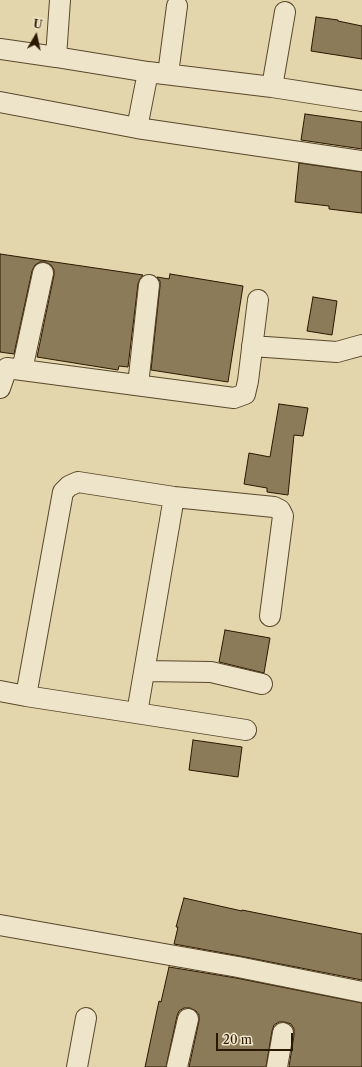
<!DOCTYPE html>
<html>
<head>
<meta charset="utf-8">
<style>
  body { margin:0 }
  #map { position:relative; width:362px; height:1067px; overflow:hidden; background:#e3d6ac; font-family:"Libre Caslon Text",serif }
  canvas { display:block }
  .north { position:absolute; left:16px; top:16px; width:40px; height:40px; -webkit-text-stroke:3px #ede4c9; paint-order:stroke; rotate:9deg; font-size:11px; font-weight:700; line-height:16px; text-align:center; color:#2b1800 }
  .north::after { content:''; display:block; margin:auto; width:14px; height:18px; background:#2b1800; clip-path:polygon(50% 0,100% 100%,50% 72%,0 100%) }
  .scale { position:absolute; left:216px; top:1033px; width:77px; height:18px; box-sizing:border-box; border:2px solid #2b1800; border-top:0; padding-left:5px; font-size:12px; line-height:14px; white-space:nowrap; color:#2b1800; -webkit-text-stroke:3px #ede4c9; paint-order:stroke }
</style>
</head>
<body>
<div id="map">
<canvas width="362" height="1067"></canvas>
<div class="north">U</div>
<div class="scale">20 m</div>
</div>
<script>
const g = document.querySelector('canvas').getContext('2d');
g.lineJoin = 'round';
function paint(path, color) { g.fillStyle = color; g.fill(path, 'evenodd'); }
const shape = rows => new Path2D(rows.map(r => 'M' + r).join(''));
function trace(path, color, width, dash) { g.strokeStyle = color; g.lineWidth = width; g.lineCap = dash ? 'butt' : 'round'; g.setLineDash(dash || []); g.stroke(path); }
const building = shape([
  [316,17,338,20,338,21,362,26,362,59,311,51,316,17],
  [305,114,362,122,362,149,301,140,305,114],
  [299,163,362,172,362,213,329,209,329,206,295,202,299,163],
  [0,254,143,275,140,279,138,284,128,367,119,366,118,370,37,357,54,275,54,270,51,265,45,262,40,262,35,265,32,271,14,354,0,352,0,254],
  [170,274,243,286,228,382,151,370,160,286,160,281,157,277,169,279,170,274],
  [313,297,337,301,332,335,307,331,313,297],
  [279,404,308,408,303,436,294,435,288,495,267,492,267,488,244,484,249,453,270,457,279,404],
  [225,630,270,638,264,673,219,662,225,630],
  [193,740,242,747,238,777,189,770,193,740],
  [184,898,242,911,242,910,362,934,362,980,240,956,174,944,178,927,176,927,184,898],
  [169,967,236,978,362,1003,362,1067,289,1067,294,1035,294,1029,291,1024,285,1022,279,1022,274,1025,272,1031,266,1067,189,1067,199,1021,199,1015,196,1011,190,1008,184,1008,179,1011,177,1016,166,1067,145,1067,159,1001,161,1002,169,967]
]);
const street = shape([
  [60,0,56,57,148,72,272,87,362,101],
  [0,49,56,57],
  [168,74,177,6],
  [272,87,285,12],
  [0,102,137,128,362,161],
  [137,128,148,72],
  [252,346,337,352,362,345],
  [22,370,43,273],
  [138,385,149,285],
  [0,388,7,368,234,398,245,394,248,381,258,300],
  [145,671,211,672,262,684],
  [0,691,26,696,246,730],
  [26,696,63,492,69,486,78,482,174,497,274,507,280,510,283,516,270,616],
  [137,713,174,497],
  [0,925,238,967,362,992],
  [77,1067,86,1018],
  [177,1067,188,1019],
  [277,1067,283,1033]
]);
paint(building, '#8b7b59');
trace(building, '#2b1800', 1);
trace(street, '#59482b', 22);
trace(street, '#ede4c9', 20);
</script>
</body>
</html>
